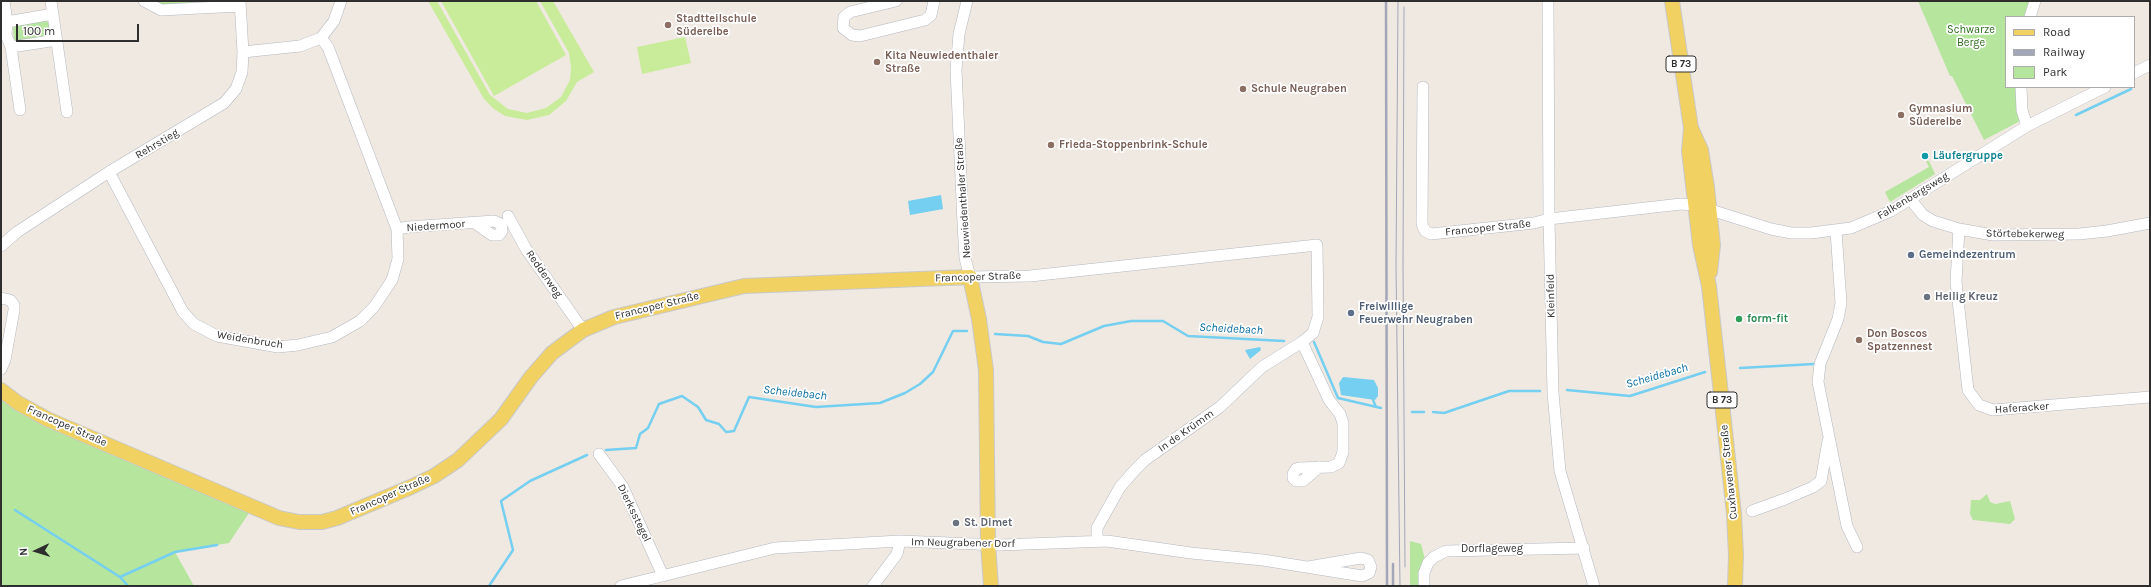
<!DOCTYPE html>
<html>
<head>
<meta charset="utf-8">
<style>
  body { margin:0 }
  #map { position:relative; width:2151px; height:587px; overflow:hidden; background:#efe9e1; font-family:Karla,sans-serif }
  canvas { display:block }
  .frame { position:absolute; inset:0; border:2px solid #2e2e2e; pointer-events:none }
  .legend { position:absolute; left:2005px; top:16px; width:130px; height:72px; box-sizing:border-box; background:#fff; border:1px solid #ababab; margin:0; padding:5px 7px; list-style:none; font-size:12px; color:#2e2e2e }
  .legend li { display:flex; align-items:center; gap:8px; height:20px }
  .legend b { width:20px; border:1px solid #ababab }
  .north { position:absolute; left:16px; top:531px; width:40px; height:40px; -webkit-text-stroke:3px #fff; paint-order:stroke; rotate:266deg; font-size:11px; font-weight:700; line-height:16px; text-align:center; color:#2e2e2e }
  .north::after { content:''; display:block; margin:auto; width:14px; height:18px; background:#2e2e2e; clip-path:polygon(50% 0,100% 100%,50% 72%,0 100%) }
  .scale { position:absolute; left:16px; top:24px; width:123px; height:18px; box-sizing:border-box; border:2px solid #2e2e2e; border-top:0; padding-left:5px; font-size:12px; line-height:14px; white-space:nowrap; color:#2e2e2e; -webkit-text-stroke:3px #fff; paint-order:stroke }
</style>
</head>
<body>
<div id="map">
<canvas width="2151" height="587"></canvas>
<div class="frame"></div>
<ul class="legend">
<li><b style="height:5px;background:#f2d163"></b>Road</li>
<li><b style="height:5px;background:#a3a6b8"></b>Railway</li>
<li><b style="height:11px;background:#b6e59e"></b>Park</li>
</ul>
<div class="north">N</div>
<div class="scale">100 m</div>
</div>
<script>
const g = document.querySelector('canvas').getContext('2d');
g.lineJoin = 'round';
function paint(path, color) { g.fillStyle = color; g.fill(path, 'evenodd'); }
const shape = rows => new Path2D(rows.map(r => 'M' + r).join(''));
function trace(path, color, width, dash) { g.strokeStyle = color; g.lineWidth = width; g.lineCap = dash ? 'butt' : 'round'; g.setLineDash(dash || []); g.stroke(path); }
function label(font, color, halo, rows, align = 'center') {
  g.font = font + ' Karla,sans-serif'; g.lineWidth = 3.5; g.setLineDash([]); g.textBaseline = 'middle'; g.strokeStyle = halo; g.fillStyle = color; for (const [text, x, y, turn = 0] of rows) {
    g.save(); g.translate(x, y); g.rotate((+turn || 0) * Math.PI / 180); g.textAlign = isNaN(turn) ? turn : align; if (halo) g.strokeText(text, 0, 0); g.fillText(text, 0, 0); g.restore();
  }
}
const green = shape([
  [155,1,213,1,164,5],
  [1918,1,2032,1,2028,17,2006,17,2006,87,2019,87,2022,120,1984,140,1952,76,1950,76],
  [45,20,49,23,50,34,48,37,18,42,14,39,13,28,16,24],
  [1926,161,1929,161,1935,174,1890,202,1885,192,1929,167],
  [1,397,105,443,249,513,229,543,175,552,194,586,1,586],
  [1987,494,1990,502,1995,504,2010,501,2015,519,2010,524,1973,520,1970,514,1971,500,1980,500],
  [1410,541,1421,544,1425,559,1420,586,1410,586]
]);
const pitch = shape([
  [428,1,437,1,490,95,508,109,527,113,546,108,561,97,570,80,571,68,569,53,540,1,553,1,594,72,577,82,566,101,549,115,527,120,505,116,494,109,484,99],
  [441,1,536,1,566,55,494,96],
  [685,37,691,63,642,74,637,47]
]);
const water = shape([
  [941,195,943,209,910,215,908,201],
  [1260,347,1261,350,1250,359,1245,350],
  [1343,377,1374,380,1378,388,1378,396,1375,400,1341,395,1339,383]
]);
const stream = shape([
  [2076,115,2131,89],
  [995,334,1028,336,1043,342,1061,344,1104,326,1131,321,1163,321,1188,336,1284,341],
  [1314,342,1338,398,1381,408],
  [1740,368,1814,364],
  [1567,390,1630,396,1705,372],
  [1373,400,1376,407],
  [1412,412,1424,412],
  [1433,412,1444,413,1509,391,1540,391],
  [606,450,636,448,640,434,648,428,659,404,682,396,698,407,706,420,719,424,726,432,734,431,749,397,816,407,880,403,905,393,920,384,933,372,953,331,967,331],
  [15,510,120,577,128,586],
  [120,577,175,552,217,545],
  [489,586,513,550,501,501,530,481,587,455]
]);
const minor = shape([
  [4,1,7,22,6,35,11,47,20,110],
  [51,1,67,112],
  [144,1,161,10,240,6],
  [896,1,850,12,844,17,843,28,852,35,860,36,925,20,931,15,934,1],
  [967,1,959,34,956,70,963,223,965,258,970,277,1030,276,1317,245,1318,317,1313,333,1302,342,1262,367,1220,407,1145,460,1135,470,1120,487,1097,528,1097,541],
  [1548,1,1549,219,1553,393,1560,471,1594,586],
  [2030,17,2035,1],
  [7,22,53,14],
  [11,47,57,40],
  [243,52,300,46,321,38,334,21,341,1],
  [2134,73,2150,65],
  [1423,87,1422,224,1425,231,1431,234,1534,223,1549,219,1681,204,1695,205,1771,229,1791,233,1811,233,1851,228,1891,211,2027,126,2105,87],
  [2021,87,2022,110,2027,126],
  [109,172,183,312,194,324,217,336,278,347,298,345,332,337,360,321,374,307,392,280,398,259,397,229,328,47,321,38],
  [1911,200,1923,215,1933,221,1959,229,1993,235,2079,234,2107,231,2150,223],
  [508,216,526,249,583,330],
  [397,229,408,227,494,221,501,224,502,231,499,235,492,235,475,223],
  [1959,229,1956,282,1968,390,1979,405,1993,410,2150,397],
  [1836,231,1841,303,1838,319,1820,364,1818,382,1847,526,1857,547],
  [1,246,17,232,109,172,224,103,236,89,242,72,243,52,240,1],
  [1,298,10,300,14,305,14,310,5,360,1,369],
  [1302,342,1329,400,1340,414,1343,423,1343,452,1339,463,1331,467,1299,468,1296,469,1293,474,1293,478,1296,481,1303,481,1319,467],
  [599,454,623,487,663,576],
  [1752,511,1785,499,1813,487,1821,481,1828,441],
  [621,586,775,548,900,541,1000,545,1107,541,1191,553,1263,560,1362,576,1369,573,1371,567,1368,560,1361,558,1308,567],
  [873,586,897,554,900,541],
  [1424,586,1424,573,1428,563,1434,557,1446,551,1584,548]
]);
const major = shape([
  [1672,1,1691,128,1689,151,1700,245,1709,286,1722,403,1734,514,1736,555,1735,586],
  [1691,128,1701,150,1707,187,1713,245,1710,272],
  [1,390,18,403,47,419,279,518,299,522,322,522,337,518,411,487,434,476,458,460,501,419,531,377,552,353,583,330,614,317,744,286,970,277,979,319,986,370,988,544,991,586]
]);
const tram = shape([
  [1398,1,1396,265,1400,586],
  [1404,7,1403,264,1405,567]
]);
const rail = shape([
  [1386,1,1387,586],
  [1393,564,1393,586]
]);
const markers = [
  [668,25,4,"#8d6e63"],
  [877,62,4,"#8d6e63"],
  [1243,89,4,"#8d6e63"],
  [1901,115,4,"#8d6e63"],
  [1051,145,4,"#8d6e63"],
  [1925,156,4,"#0f9aa8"],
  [1911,255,4,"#5c6f8a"],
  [1927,297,4,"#6b7280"],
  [1351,313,4,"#5c6f8a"],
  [1739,319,4,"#2e9e5b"],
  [1859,340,4,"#8d6e63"],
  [956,523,4,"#6b7280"]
];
const shields = [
  [1681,64,30],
  [1722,400,30]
];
const shieldNames = [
  ["B 73",1681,64],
  ["B 73",1722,400]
];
const educationNames = [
  ["Stadtteilschule",676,19],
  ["Süderelbe",676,32],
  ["Kita Neuwiedenthaler",885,56],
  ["Straße",885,69],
  ["Schule Neugraben",1251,89],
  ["Gymnasium",1909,109],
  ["Süderelbe",1909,122],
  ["Frieda-Stoppenbrink-Schule",1059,145],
  ["Don Boscos",1867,334],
  ["Spatzennest",1867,347]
];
const parkNames = [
  ["Schwarze",1971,30],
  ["Berge",1971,43]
];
const streetNames = [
  ["Rehrstieg",157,144,-31],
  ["Falkenbergsweg",1913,196,-31],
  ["Neuwiedenthaler Straße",963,198,-94],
  ["Niedermoor",436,226,-4],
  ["Francoper Straße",1488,228,-6],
  ["Störtebekerweg",2025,234,1],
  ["Redderweg",544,274,55],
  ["Francoper Straße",978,277,-2],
  ["Kleinfeld",1551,296,-91],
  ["Francoper Straße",657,306,-14],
  ["Weidenbruch",250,340,9],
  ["Haferacker",2022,408,-4],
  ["Francoper Straße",67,426,24],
  ["In de Krümm",1186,431,-35],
  ["Cuxhavener Straße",1729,472,-96],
  ["Francoper Straße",390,495,-24],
  ["Dierksstegel",634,513,64],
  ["Im Neugrabener Dorf",963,543,1],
  ["Dorflageweg",1492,549]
];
const cultureNames = [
  ["Läufergruppe",1933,156]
];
const serviceNames = [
  ["Gemeindezentrum",1919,255],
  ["Freiwillige",1359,307],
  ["Feuerwehr Neugraben",1359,320]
];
const worshipNames = [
  ["Heilig Kreuz",1935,297],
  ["St. Dimet",964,523]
];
const leisureNames = [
  ["form-fit",1747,319]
];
const waterNames = [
  ["Scheidebach",1231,329,3],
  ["Scheidebach",1657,376,-16],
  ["Scheidebach",795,393,6]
];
paint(green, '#b6e59e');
paint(pitch, '#c9ec9a');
paint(water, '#75cff0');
trace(stream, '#75cff0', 2.5);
trace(minor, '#b4b7c1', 12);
trace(major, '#c9c9c9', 16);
trace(minor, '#fff', 11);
trace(major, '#f2d163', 14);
trace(tram, '#a3a6b8', 1);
trace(rail, '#a3a6b8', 2.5);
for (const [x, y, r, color] of markers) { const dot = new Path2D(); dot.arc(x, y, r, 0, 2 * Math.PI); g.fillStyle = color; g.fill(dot); trace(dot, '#fff', 1.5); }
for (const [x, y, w] of shields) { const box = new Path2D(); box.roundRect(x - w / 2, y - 8, w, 16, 3); g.fillStyle = '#fff'; g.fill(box); trace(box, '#2e2e2e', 1); }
label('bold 10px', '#2e2e2e', null, shieldNames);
label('bold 11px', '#785e54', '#fff', educationNames, 'left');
label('11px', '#2c6e1b', '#fff', parkNames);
label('11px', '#2e2e2e', '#fff', streetNames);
label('bold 11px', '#0d838f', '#fff', cultureNames, 'left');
label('bold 11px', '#4e5e75', '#fff', serviceNames, 'left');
label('bold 11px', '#5b616d', '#fff', worshipNames, 'left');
label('bold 11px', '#27864d', '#fff', leisureNames, 'left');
label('italic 12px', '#0d6fa3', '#fff', waterNames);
</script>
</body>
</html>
